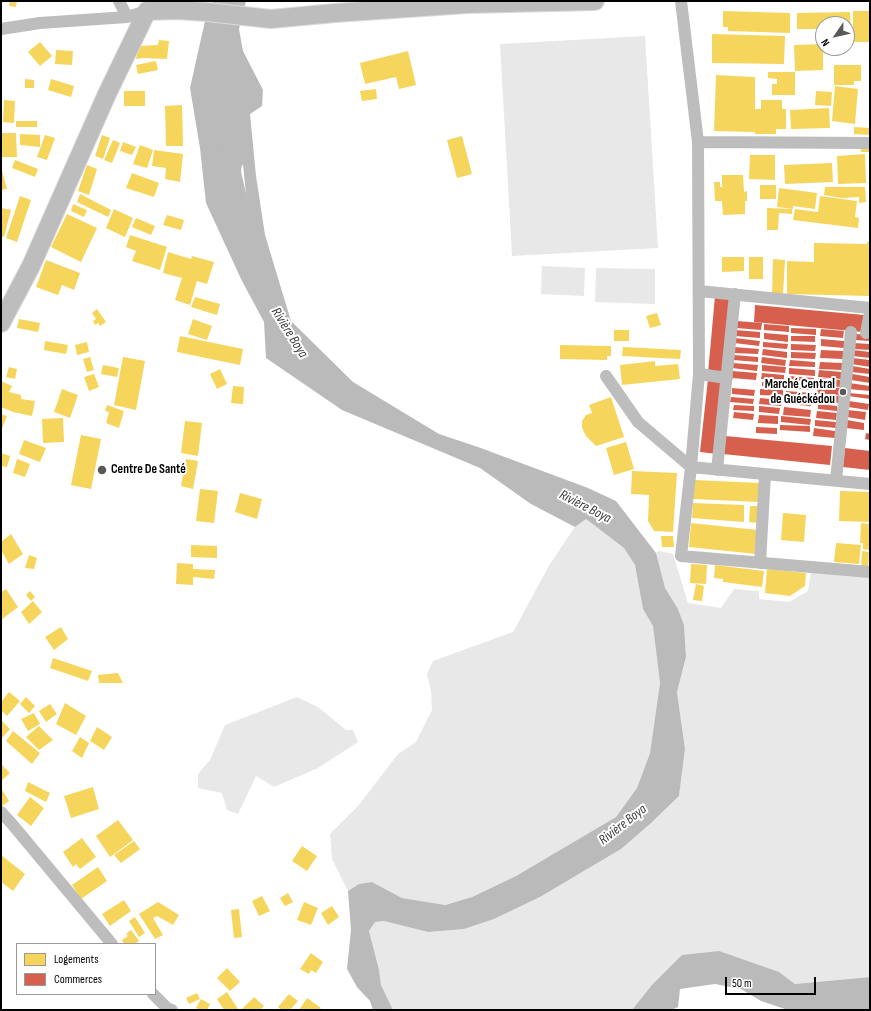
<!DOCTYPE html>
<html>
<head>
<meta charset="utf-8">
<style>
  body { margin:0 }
  #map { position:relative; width:871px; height:1011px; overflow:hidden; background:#fff; font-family:"Sofia Sans Condensed",sans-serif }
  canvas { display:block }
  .frame { position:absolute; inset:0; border:2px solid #000; pointer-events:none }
  .legend { position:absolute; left:16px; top:943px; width:140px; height:52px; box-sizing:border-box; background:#fff; border:1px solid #999; margin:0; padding:5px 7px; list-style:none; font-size:12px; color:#000 }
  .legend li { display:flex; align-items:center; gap:8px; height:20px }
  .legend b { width:20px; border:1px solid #999 }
  .north { position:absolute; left:815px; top:16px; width:40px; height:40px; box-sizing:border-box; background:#fff; border:1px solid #999; border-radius:50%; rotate:236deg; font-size:11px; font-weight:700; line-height:16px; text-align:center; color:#000 }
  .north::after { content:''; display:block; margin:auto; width:14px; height:18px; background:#595959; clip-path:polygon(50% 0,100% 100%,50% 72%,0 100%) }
  .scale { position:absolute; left:725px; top:977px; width:91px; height:18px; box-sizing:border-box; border:2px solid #000; border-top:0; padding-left:5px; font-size:12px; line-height:14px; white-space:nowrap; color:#000; -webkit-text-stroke:3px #fff; paint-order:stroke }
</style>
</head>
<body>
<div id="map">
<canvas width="871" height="1011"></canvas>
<div class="frame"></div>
<ul class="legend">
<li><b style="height:11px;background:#f6d55c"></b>Logements</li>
<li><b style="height:11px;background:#d6604d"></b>Commerces</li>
</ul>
<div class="north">N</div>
<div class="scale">50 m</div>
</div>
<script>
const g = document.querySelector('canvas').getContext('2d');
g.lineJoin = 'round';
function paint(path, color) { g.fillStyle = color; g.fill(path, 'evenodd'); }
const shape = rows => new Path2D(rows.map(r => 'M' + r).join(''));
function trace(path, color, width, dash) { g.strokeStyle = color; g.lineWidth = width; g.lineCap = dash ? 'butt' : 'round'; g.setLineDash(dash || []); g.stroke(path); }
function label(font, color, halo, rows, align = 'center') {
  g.font = font + ' "Sofia Sans Condensed",sans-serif'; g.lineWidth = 4; g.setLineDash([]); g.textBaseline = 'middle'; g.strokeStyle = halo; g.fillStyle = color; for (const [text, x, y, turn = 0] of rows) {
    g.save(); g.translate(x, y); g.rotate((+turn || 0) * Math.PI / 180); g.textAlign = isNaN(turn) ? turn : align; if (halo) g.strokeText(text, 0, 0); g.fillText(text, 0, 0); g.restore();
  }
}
const green = shape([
  [645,36,658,248,512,256,500,44],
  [542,266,585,268,584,296,541,294],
  [596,268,655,269,655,304,595,302],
  [586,519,624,548,635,565,643,609,653,626,660,683,650,753,637,788,616,817,516,876,472,897,444,905,402,898,372,882,359,884,348,891,332,859,330,834,358,806,398,754,416,742,432,710,431,690,427,674,433,661,513,632,550,564,575,527],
  [659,551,673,554,688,603,721,608,734,589,759,591,759,599,789,602,808,591,811,571,870,577,870,977,795,984,779,972,651,986,632,1010,393,1010,381,985,379,970,369,931,375,922,384,921,428,932,464,929,494,919,540,897,621,849,650,824,679,796,685,749,677,692,686,657,684,625,678,609,665,589,656,553],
  [297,697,318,707,346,730,353,730,358,742,318,768,274,787,256,776,238,814,227,810,222,793,198,788,198,774,210,760,225,725]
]);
const water = shape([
  [213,1,246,1,239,29,243,51,263,90,262,106,250,114,256,176,265,235,291,321,353,382,439,434,478,447,588,488,616,501,656,553,665,588,678,609,684,625,686,657,677,692,685,749,679,796,650,824,621,849,540,897,494,919,464,929,428,932,384,921,375,922,369,931,379,970,381,985,393,1010,373,1010,370,1001,357,987,347,969,351,930,348,891,359,884,372,882,402,898,445,905,472,897,516,876,616,817,637,788,650,753,660,683,653,626,643,609,635,565,624,548,586,519,575,527,531,504,480,468,342,410,266,358,264,322,242,281,206,203,200,148,190,88,205,21],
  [243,164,250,234,248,238,245,238,227,199,230,187],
  [719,951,779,972,795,984,870,977,870,1010,788,1010,761,1001,741,989,715,984,680,989,678,1007,671,1010,632,1010,651,986,682,955]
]);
const homes = shape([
  [10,1,17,1,16,7,9,6],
  [723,11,790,13,790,33,728,31,728,27,723,27],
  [853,11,870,11,870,42,853,42],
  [850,12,851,32,847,33,847,24,823,24,823,29,797,29,797,13],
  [712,34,785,36,784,64,712,63],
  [159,40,169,41,167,59,143,58,136,59,138,46,158,45],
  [40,42,52,56,40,66,28,52],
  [823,44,823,70,795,71,794,45],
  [56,50,73,51,72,65,55,64],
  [408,51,416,85,399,89,396,77,365,84,360,63],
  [156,61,158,70,138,74,136,65],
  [834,65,861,65,861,81,854,81,854,85,834,85],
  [768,72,795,72,795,95,772,95,772,84,777,84,777,79,768,78],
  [716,75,755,77,755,109,761,109,761,100,782,100,782,109,786,109,786,129,776,129,776,134,755,134,755,132,714,131],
  [25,79,34,80,34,88,25,88],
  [51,79,74,86,71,97,48,90],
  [835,86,858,89,855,124,832,121],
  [376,89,377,99,362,101,360,91],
  [124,91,145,91,145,106,124,106],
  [816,91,832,92,831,106,815,105],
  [4,100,15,101,14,123,3,122],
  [182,105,183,146,166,146,165,106],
  [829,108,830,128,791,129,790,110],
  [16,121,37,121,37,127,16,127],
  [854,127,870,128,870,135,854,134],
  [1,133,16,133,17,157,1,157],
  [20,134,40,135,40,147,20,145],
  [45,135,55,138,47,160,37,157],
  [102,135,110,138,103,159,95,156],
  [462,136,472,174,457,178,447,140],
  [113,140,120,143,112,163,104,160],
  [123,142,136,147,132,155,120,151],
  [140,145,153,150,147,168,133,164],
  [861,148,870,148,870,152,861,152],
  [154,150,183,154,180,182,165,179,166,168,152,166],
  [865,154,866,183,838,184,837,156],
  [750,155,775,155,775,180,749,179],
  [15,160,38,169,35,177,12,168],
  [832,163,833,182,785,184,784,165],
  [87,165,97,169,89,195,78,191],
  [1,167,7,189,1,190],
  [132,173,159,183,154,197,126,188],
  [722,175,743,175,744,192,747,191,747,201,745,201,745,214,723,215,722,201,715,201,714,182,720,182,720,187,722,187],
  [760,185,776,185,776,199,760,199],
  [825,187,865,187,866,202,859,203,859,197,841,198,824,195],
  [779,188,817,193,815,209,793,206,793,209,777,207],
  [80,194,111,210,108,217,77,202],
  [20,196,31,200,17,242,6,238],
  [820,196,857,201,855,217,859,218,858,228,793,220,795,209,818,212],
  [73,204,87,210,84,217,71,211],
  [1,208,11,210,4,237,1,236],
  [767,208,792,209,792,214,779,213,778,230,767,230],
  [114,209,133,218,125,237,106,228],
  [67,214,97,228,81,262,51,247],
  [167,215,184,220,181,230,163,225],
  [136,218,155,226,151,235,132,227],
  [130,235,167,247,160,270,132,261,136,251,126,247],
  [867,242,870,242,870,296,787,294,787,261,814,262,814,243,867,244],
  [168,252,191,259,192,256,214,262,207,284,197,281,190,305,175,300,182,278,163,273],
  [722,257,744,257,744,271,722,272],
  [749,257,763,257,763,279,749,279],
  [773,259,785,260,783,294,772,293],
  [46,260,80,273,74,290,62,285,58,295,36,287],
  [195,297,220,304,217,315,191,307],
  [97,309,106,322,100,326,98,323,95,325,93,321,96,319,92,313],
  [657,313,661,325,650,328,646,316],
  [19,319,40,323,38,332,17,328],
  [193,319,212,326,207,340,188,334],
  [614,330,629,330,629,341,614,341],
  [180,336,243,349,240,365,177,352],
  [45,341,68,345,66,354,44,350],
  [87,342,89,352,77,355,75,345],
  [560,345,611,346,611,356,607,356,607,360,560,359],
  [623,347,681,350,680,359,622,356],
  [90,357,94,370,87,372,83,359],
  [123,357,145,361,136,410,114,405],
  [655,361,655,366,678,364,680,379,622,385,620,365],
  [103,365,119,368,117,377,101,374],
  [9,367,17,369,15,379,6,377],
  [220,369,227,384,217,389,210,374],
  [94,374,99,387,89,391,84,377],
  [1,381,12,386,9,392,21,395,21,399,35,401,32,416,13,412,1,407],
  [233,386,244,387,243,404,231,403],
  [62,389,78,395,70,418,54,412],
  [611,397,624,437,596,446,586,436,582,428,582,421,586,415,592,413,589,405],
  [107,405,124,411,119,428,106,423,109,412,105,411],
  [1,414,7,416,1,431],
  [63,418,64,442,43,443,42,419],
  [185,421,202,423,198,456,181,453],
  [81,435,101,439,91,489,71,485],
  [24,440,46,448,40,462,19,454],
  [626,442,634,469,614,475,606,448],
  [1,453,10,456,7,467,1,466],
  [17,459,30,464,25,477,13,473],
  [186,459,198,461,193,489,181,486],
  [632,471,677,473,673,532,654,531,648,521,649,495,631,494],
  [694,480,760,483,759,502,693,499],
  [200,489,218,491,214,523,196,521],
  [840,491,870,492,870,522,839,521],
  [240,493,262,499,257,519,235,512],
  [693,503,744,505,744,522,692,518],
  [750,506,759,506,758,523,749,522],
  [783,513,806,515,804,542,781,540],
  [691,523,758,530,756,554,689,547],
  [861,523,870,524,869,550,863,549,863,543,860,543],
  [11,534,23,554,9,564,1,550,1,542],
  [661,536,673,536,674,547,662,547],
  [836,543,861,545,859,564,834,562],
  [191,545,217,546,217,558,191,557],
  [862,551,869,552,868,568,861,568],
  [29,555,37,558,34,569,25,568],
  [177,563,193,564,193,569,215,570,214,579,193,577,193,585,176,584],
  [691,564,707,565,706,584,690,583],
  [715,565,764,571,762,587,723,582,723,579,714,578],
  [767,569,806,573,805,586,790,596,765,593],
  [696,584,704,586,702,601,693,600],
  [6,589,18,607,1,620,1,592],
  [30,591,35,597,31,601,26,595],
  [33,601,42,612,29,624,21,612],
  [61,627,68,639,54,650,45,637],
  [53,658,92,671,88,681,50,668],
  [118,673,123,683,99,683,98,675],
  [9,692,20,701,7,716,1,710,1,702],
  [26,697,35,706,29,713,20,704],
  [65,703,86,716,76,735,56,724],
  [50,704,57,714,46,722,39,711],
  [34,713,40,724,28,731,21,719],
  [1,720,10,729,1,739],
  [39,726,53,740,39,750,26,737],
  [97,727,112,737,104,750,90,741],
  [13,731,40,753,32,764,6,741],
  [80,737,89,743,82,758,72,751],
  [1,764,10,773,1,781],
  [28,782,50,793,46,802,25,791],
  [93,787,99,809,71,818,64,796],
  [1,788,9,801,2,806,1,805],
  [30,797,44,808,31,826,17,815],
  [118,820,133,840,110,857,96,836],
  [82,838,96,857,80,869,76,864,73,867,63,852],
  [134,841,140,849,121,863,114,855],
  [302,846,317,856,307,871,292,861],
  [1,855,25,874,13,891,1,882],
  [98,867,107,881,81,899,72,885],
  [288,893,293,902,285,906,280,898],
  [262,896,270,911,259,916,252,901],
  [124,900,131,911,110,926,102,914],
  [158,902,179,915,173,925,157,916,153,918,163,935,155,939,139,914],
  [304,902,318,908,311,925,297,920],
  [332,906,339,917,328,925,321,913],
  [239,909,242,937,234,938,231,910],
  [135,917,145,933,139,937,129,921],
  [131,930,139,941,135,944,124,944,122,940,128,936,126,934],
  [311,953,323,962,316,973,311,970,309,974,300,969],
  [227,968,240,982,230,991,217,978],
  [227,992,238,1009,236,1010,224,1010,217,999],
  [197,993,200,999,189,1004,186,998],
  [289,994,298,1001,290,1010,281,1010,278,1007],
  [254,997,264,1006,260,1010,244,1010,242,1009],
  [307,998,321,1008,319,1010,299,1010],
  [201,999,210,1004,207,1010,199,1010,196,1008]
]);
const shops = shape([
  [715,296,732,298,725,375,708,373],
  [755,305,864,315,863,332,754,322],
  [737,321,762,323,761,330,736,328],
  [764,324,789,326,789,332,764,330],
  [791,328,816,329,816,335,791,333],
  [821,329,844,331,843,338,820,336],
  [735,330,760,332,760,338,735,336],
  [764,333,788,335,788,342,764,339],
  [856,334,870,335,870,341,855,340],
  [791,336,815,336,815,342,791,341],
  [735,338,760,341,759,346,734,343],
  [821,339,844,341,844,348,821,346],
  [763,342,788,344,787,349,763,347],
  [854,343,870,344,870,350,854,349],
  [791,344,816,345,815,351,791,350],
  [734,347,759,349,758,354,733,353],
  [763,349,787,352,787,358,762,355],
  [821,350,843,351,843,359,820,358],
  [853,350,870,352,870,358,853,356],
  [791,352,816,353,815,359,791,358],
  [734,355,758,357,758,362,733,360],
  [762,357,786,360,785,366,761,363],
  [852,358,870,360,870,367,852,364],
  [790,360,815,362,815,367,789,366],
  [820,362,842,363,842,370,819,369],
  [733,363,758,365,757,371,732,368],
  [762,365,786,367,785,373,762,371],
  [852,366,870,369,870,374,851,372],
  [789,368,815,370,815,376,789,374],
  [819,370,842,372,841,379,818,377],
  [732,371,757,373,756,380,732,378],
  [762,373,784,375,784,381,761,379],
  [852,374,870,377,870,383,851,380],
  [789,376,814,378,813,384,788,381],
  [818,378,841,380,841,387,818,385],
  [708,379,724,381,717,454,700,452],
  [762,382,784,383,783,388,762,386],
  [849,383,870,386,870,391,849,389],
  [788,384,813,385,812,390,787,388],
  [818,387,841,388,840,395,817,394],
  [732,388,755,390,754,396,732,394],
  [760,389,783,390,783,396,760,395],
  [786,391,812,393,811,398,786,396],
  [849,393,870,395,870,399,848,396],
  [817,395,840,396,840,403,817,402],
  [731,397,754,399,753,404,730,402],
  [760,398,782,400,781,406,759,404],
  [786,399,811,401,811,406,786,404],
  [849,401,869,404,868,410,848,407],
  [818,404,837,406,837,411,818,409],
  [734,405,754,406,754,411,733,410],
  [759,406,780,408,779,414,759,412],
  [784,407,811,410,810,417,783,415],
  [848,410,866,412,865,420,847,417],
  [817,411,837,413,836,420,816,418],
  [734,412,754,414,753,420,733,418],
  [759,415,778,416,778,424,758,423],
  [781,416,811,419,810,425,781,422],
  [815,420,836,422,836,428,815,426],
  [847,420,864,423,864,430,846,428],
  [780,425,810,426,810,432,780,430],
  [756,427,777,428,777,434,756,433],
  [814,428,835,431,835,438,813,436],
  [866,433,870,434,870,440,865,439],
  [725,436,832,446,830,465,723,454],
  [845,448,870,451,870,470,843,467]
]);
const river = shape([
  [231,154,230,173,248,251,255,266]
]);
const minor = shape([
  [119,1,127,17],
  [681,1,698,142,699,374,691,467,681,556,870,572],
  [1,29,40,23,127,17,147,11],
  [698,142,870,143],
  [699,291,870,308],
  [866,333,870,312],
  [699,374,727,378],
  [606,376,638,422,691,467,870,484],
  [717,470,735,294],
  [836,480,851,332],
  [760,563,765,474],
  [1,812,12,824,112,944],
  [153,994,167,1008,172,1010]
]);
const highway = shape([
  [1,323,31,266,107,94,147,11,177,10,207,12,271,19,335,13,467,4,595,1]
]);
const markers = [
  [843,392,4,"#595959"],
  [102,470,5,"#595959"]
];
const poiNames = [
  ["Marché Central",835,385],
  ["de Guéckédou",835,400],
  ["Centre De Santé",111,470,"left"]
];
const waterNames = [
  ["Rivière Boya",289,333,58],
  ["Rivière Boya",585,507,27],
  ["Rivière Boya",623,825,-38]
];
paint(green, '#e8e8e8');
paint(water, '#bababa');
paint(homes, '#f6d55c');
paint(shops, '#d6604d');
trace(river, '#bababa', 22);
trace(highway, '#dbdbdb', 20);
trace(minor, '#bdbdbd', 12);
trace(highway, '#bdbdbd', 18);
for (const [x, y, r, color] of markers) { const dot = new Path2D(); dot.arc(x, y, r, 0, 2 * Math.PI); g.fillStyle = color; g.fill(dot); trace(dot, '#fff', 1.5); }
label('bold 13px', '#000', '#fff', poiNames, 'right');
label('italic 14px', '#3d3d3d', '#fff', waterNames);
</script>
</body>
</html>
